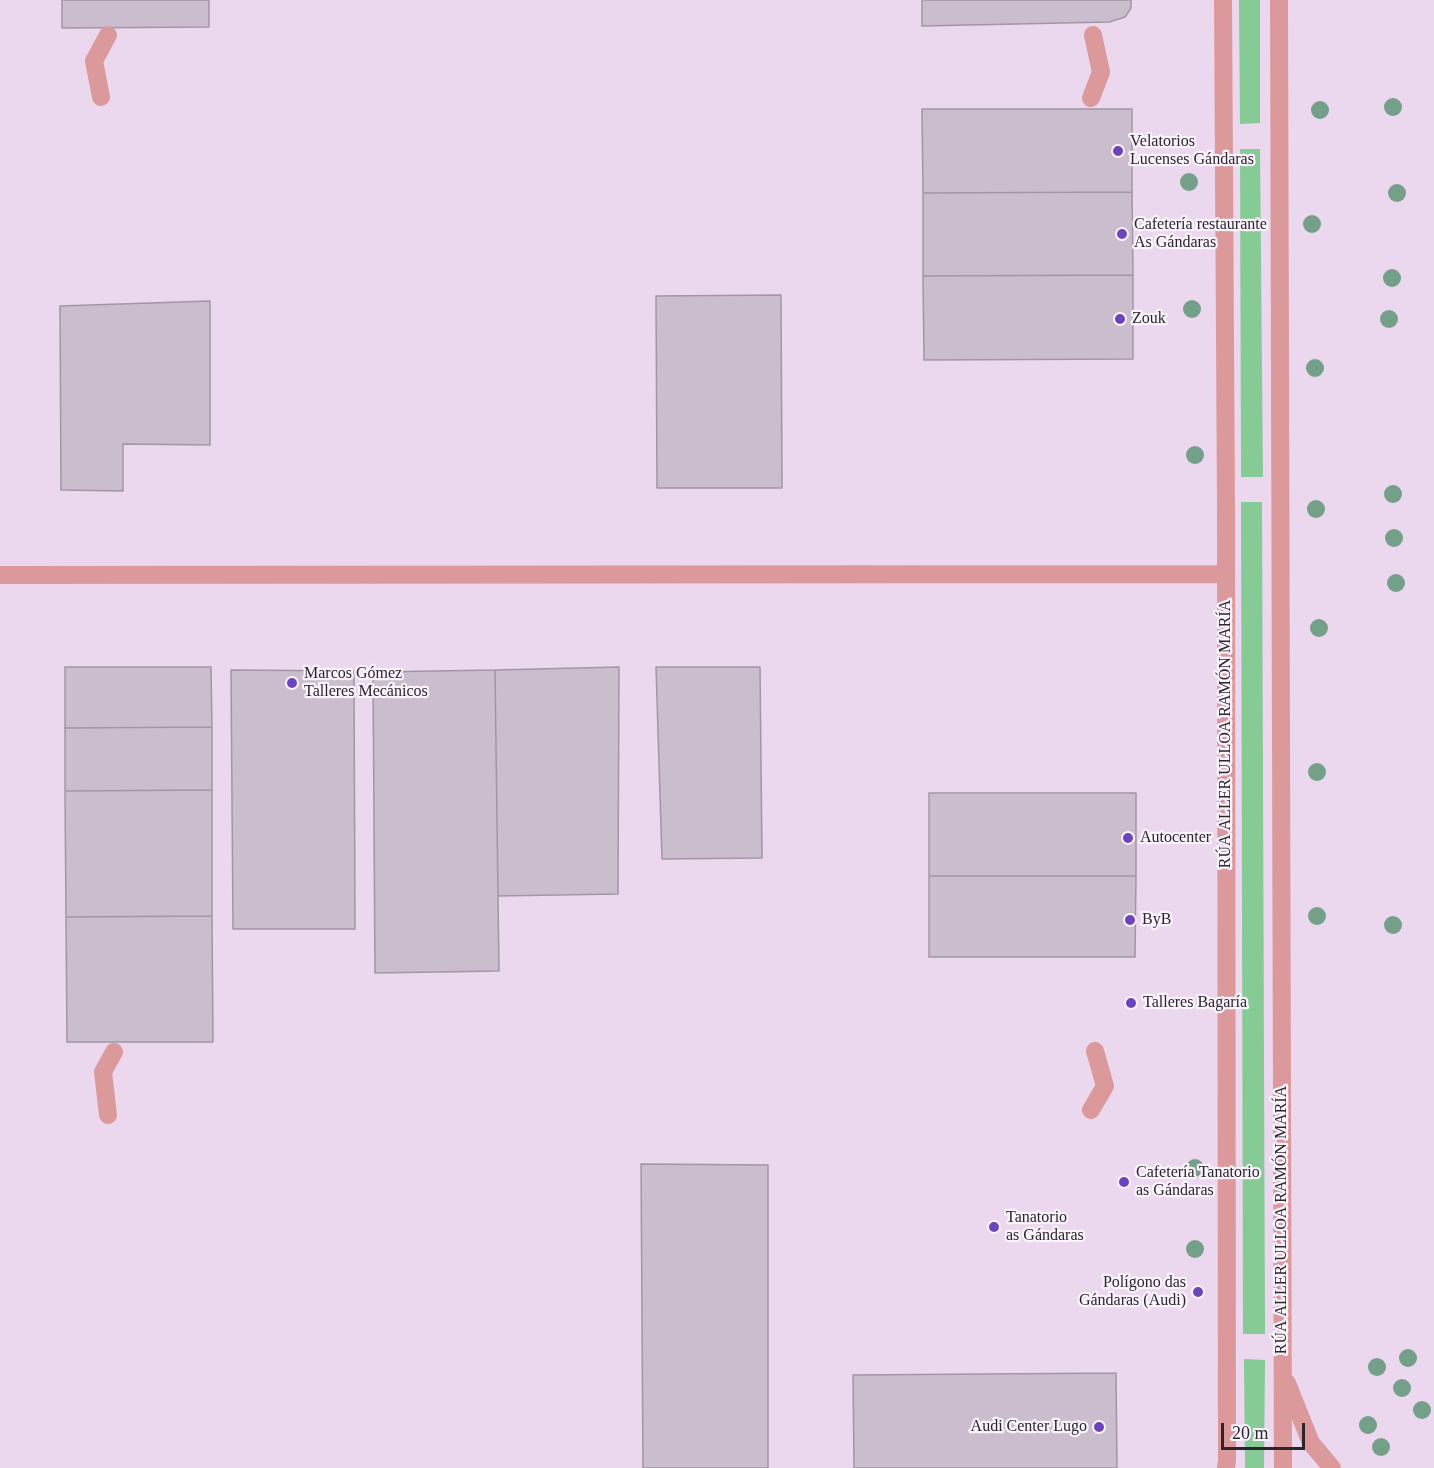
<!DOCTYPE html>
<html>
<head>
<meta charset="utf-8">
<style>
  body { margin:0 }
  #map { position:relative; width:1434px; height:1468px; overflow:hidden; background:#f1e4f4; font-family:"Times New Roman",serif }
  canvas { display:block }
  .scale { position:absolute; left:1221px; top:1423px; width:84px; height:27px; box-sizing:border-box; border:3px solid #2b262c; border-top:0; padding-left:8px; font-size:18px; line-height:21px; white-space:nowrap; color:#2b262c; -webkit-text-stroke:4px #fbf3fd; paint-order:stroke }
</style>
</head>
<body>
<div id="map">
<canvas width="1434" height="1468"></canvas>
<div class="scale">20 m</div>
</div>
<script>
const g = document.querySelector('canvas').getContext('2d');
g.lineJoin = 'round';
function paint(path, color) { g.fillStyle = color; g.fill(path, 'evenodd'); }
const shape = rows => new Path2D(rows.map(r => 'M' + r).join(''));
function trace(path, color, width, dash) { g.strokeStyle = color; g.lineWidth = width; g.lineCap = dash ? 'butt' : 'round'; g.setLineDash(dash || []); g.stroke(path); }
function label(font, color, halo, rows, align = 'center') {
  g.font = font + ' "Times New Roman",serif'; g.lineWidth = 4.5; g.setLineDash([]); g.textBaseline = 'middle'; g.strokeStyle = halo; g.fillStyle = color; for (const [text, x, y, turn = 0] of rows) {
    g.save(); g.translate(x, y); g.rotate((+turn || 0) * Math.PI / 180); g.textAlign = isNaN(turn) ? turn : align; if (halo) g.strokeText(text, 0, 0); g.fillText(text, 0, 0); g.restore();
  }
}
const built = shape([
  [0,0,1434,0,1434,1468,0,1468]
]);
const green = shape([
  [1239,0,1260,0,1260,123,1240,124],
  [1240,149,1260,149,1263,477,1241,477],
  [1241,502,1262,502,1265,1334,1243,1334],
  [1244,1359,1265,1360,1264,1468,1245,1468]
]);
const building = shape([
  [62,0,209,0,209,27,62,28,62,0],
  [922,0,1131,0,1131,8,1125,17,1109,22,922,26,922,0],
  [922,109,1132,109,1132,192,923,193,922,109],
  [1132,192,1133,275,923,276,923,193,1132,192],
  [1133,275,1133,359,924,360,923,276,1133,275],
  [781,295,782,488,657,488,656,296,781,295],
  [210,301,210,445,123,444,123,491,61,490,60,306,210,301],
  [65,667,211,667,212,727,65,728,65,667],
  [619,667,618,894,498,896,495,670,619,667],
  [656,667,760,667,762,858,662,859,656,667],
  [231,670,354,671,355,929,233,929,231,670],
  [495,670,499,971,375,973,373,672,495,670],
  [212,727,212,790,65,791,65,728,212,727],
  [212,790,212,916,66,917,65,791,212,790],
  [929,793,1136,793,1136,876,929,876,929,793],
  [929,876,1136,876,1135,957,929,957,929,876],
  [212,916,213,1042,67,1042,66,917,212,916],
  [641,1164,768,1165,768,1468,643,1468,641,1164],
  [1116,1373,1117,1468,854,1468,853,1375,1116,1373]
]);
const minor = shape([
  [1223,0,1226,507,1227,1461,1226,1468],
  [1279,0,1283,1468],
  [101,97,94,61,108,35],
  [1091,98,1101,72,1093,35],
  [0,575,1226,574],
  [1091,1110,1105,1086,1095,1051],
  [108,1115,103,1072,114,1052],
  [1287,1383,1311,1443,1332,1468]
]);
const trees = [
  [1393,107],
  [1320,110],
  [1189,182],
  [1397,193],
  [1312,224],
  [1392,278],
  [1192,309],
  [1389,319],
  [1315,368],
  [1195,455],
  [1393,494],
  [1316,509],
  [1394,538],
  [1396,583],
  [1319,628],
  [1317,772],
  [1317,916],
  [1393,925],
  [1195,1168],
  [1195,1249],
  [1408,1358],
  [1377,1367],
  [1402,1388],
  [1422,1410],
  [1368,1425],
  [1381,1447]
];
const markers = [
  [1118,151,6,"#6c44bc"],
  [1122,234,6,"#6c44bc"],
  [1120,319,6,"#6c44bc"],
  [292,683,6,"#6c44bc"],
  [1128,838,6,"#6c44bc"],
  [1130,920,6,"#6c44bc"],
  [1131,1003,6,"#6c44bc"],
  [1124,1182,6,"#6c44bc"],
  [994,1227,6,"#6c44bc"],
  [1198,1292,6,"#6c44bc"],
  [1099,1427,6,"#6c44bc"]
];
const poiNames = [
  ["Velatorios",1130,142],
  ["Lucenses Gándaras",1130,160],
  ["Cafetería restaurante",1134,225],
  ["As Gándaras",1134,243],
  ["Zouk",1132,319],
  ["Marcos Gómez",304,674],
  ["Talleres Mecánicos",304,692],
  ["Autocenter",1140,838],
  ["ByB",1142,920],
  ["Talleres Bagaría",1143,1003],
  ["Cafetería Tanatorio",1136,1173],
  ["as Gándaras",1136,1191],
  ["Tanatorio",1006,1218],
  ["as Gándaras",1006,1236],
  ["Polígono das",1186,1283,"right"],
  ["Gándaras (Audi)",1186,1301,"right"],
  ["Audi Center Lugo",1087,1427,"right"]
];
const streetNames = [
  ["RÚA ALLER ULLOA RAMÓN MARÍA",1226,734,-90],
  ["RÚA ALLER ULLOA RAMÓN MARÍA",1282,1220,-90]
];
paint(built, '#ebd8ef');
paint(green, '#86ca95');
paint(building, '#cabdcd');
trace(building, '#a296a5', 1.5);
trace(minor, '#db999b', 18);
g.fillStyle = '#749f88';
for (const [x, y] of trees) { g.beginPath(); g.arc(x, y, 9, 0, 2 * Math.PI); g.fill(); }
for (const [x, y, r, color] of markers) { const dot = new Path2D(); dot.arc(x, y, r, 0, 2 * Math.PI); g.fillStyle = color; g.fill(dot); trace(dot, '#fbf3fd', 2); }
label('16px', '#2b262c', '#fbf3fd', poiNames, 'left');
label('16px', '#2b262c', '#fbf3fd', streetNames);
</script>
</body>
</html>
